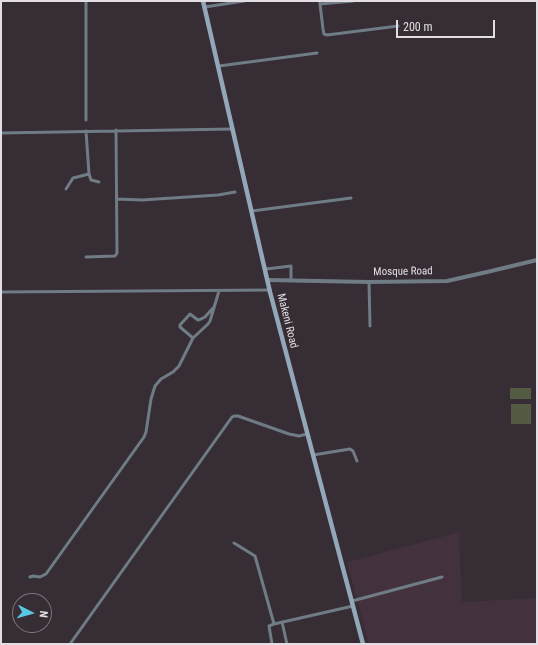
<!DOCTYPE html>
<html>
<head>
<meta charset="utf-8">
<style>
  body { margin:0 }
  #map { position:relative; width:538px; height:645px; overflow:hidden; background:#362d35; font-family:"Roboto Condensed",sans-serif }
  canvas { display:block }
  .frame { position:absolute; inset:0; border:2px solid #e3dee3; pointer-events:none }
  .north { position:absolute; left:12px; top:593px; width:40px; height:40px; box-sizing:border-box; background:#362d35; border:1px solid #7b747b; border-radius:50%; rotate:96deg; font-size:11px; font-weight:700; line-height:16px; text-align:center; color:#e3dee3 }
  .north::after { content:''; display:block; margin:auto; width:14px; height:18px; background:#59c8e4; clip-path:polygon(50% 0,100% 100%,50% 72%,0 100%) }
  .scale { position:absolute; left:396px; top:20px; width:99px; height:18px; box-sizing:border-box; border:2px solid #e3dee3; border-top:0; padding-left:5px; font-size:12px; line-height:14px; white-space:nowrap; color:#e3dee3; -webkit-text-stroke:3px #362d35; paint-order:stroke }
</style>
</head>
<body>
<div id="map">
<canvas width="538" height="645"></canvas>
<div class="frame"></div>
<div class="north">N</div>
<div class="scale">200 m</div>
</div>
<script>
const g = document.querySelector('canvas').getContext('2d');
g.lineJoin = 'round';
function paint(path, color) { g.fillStyle = color; g.fill(path, 'evenodd'); }
const shape = rows => new Path2D(rows.map(r => 'M' + r).join(''));
function trace(path, color, width, dash) { g.strokeStyle = color; g.lineWidth = width; g.lineCap = dash ? 'butt' : 'round'; g.setLineDash(dash || []); g.stroke(path); }
function label(font, color, halo, rows, align = 'center') {
  g.font = font + ' "Roboto Condensed",sans-serif'; g.lineWidth = 3.5; g.setLineDash([]); g.textBaseline = 'middle'; g.strokeStyle = halo; g.fillStyle = color; for (const [text, x, y, turn = 0] of rows) {
    g.save(); g.translate(x, y); g.rotate((+turn || 0) * Math.PI / 180); g.textAlign = isNaN(turn) ? turn : align; if (halo) g.strokeText(text, 0, 0); g.fillText(text, 0, 0); g.restore();
  }
}
const commercial = shape([
  [460,532,459,541,462,602,537,598,537,644,369,644,347,562]
]);
const green = shape([
  [510,388,531,388,531,399,510,399],
  [511,404,531,404,531,424,511,424]
]);
const minor = shape([
  [320,1,320,4,353,1],
  [320,4,323,29,324,34,327,35,398,26],
  [205,7,244,1],
  [219,66,317,53],
  [86,120,86,1],
  [86,131,89,174,91,180,99,182],
  [1,133,233,129],
  [66,189,73,178,89,174],
  [117,199,142,200,218,195,235,192],
  [252,211,351,198],
  [86,257,115,256,117,253,116,130],
  [266,269,291,266,291,280],
  [369,282,370,326],
  [1,292,270,290],
  [193,338,180,327,180,325,190,314,198,320,201,319,205,317,213,308],
  [313,455,350,449,353,451,357,461],
  [234,543,255,556,274,624,353,606],
  [30,577,33,576,40,577,46,574,144,437,146,432,151,399,155,386,161,379,173,372,179,366,193,338,208,324,210,321,219,291],
  [352,601,442,577],
  [282,622,287,644],
  [70,644,232,417,234,416,238,416,289,434,299,436,307,434],
  [272,644,269,626,274,624]
]);
const tertiary = shape([
  [268,280,369,282,447,281,487,272,537,260]
]);
const secondary = shape([
  [203,1,270,292,363,644]
]);
const streetNames = [
  ["Mosque Road",403,272,-1],
  ["Makeni Road",287,321,76]
];
paint(commercial, '#43323d');
paint(green, '#535b43');
trace(minor, '#6f7c86', 3);
trace(tertiary, '#6f7c86', 4);
trace(secondary, '#92a7b7', 4.5);
label('11px', '#e3dee3', '#362d35', streetNames);
</script>
</body>
</html>
